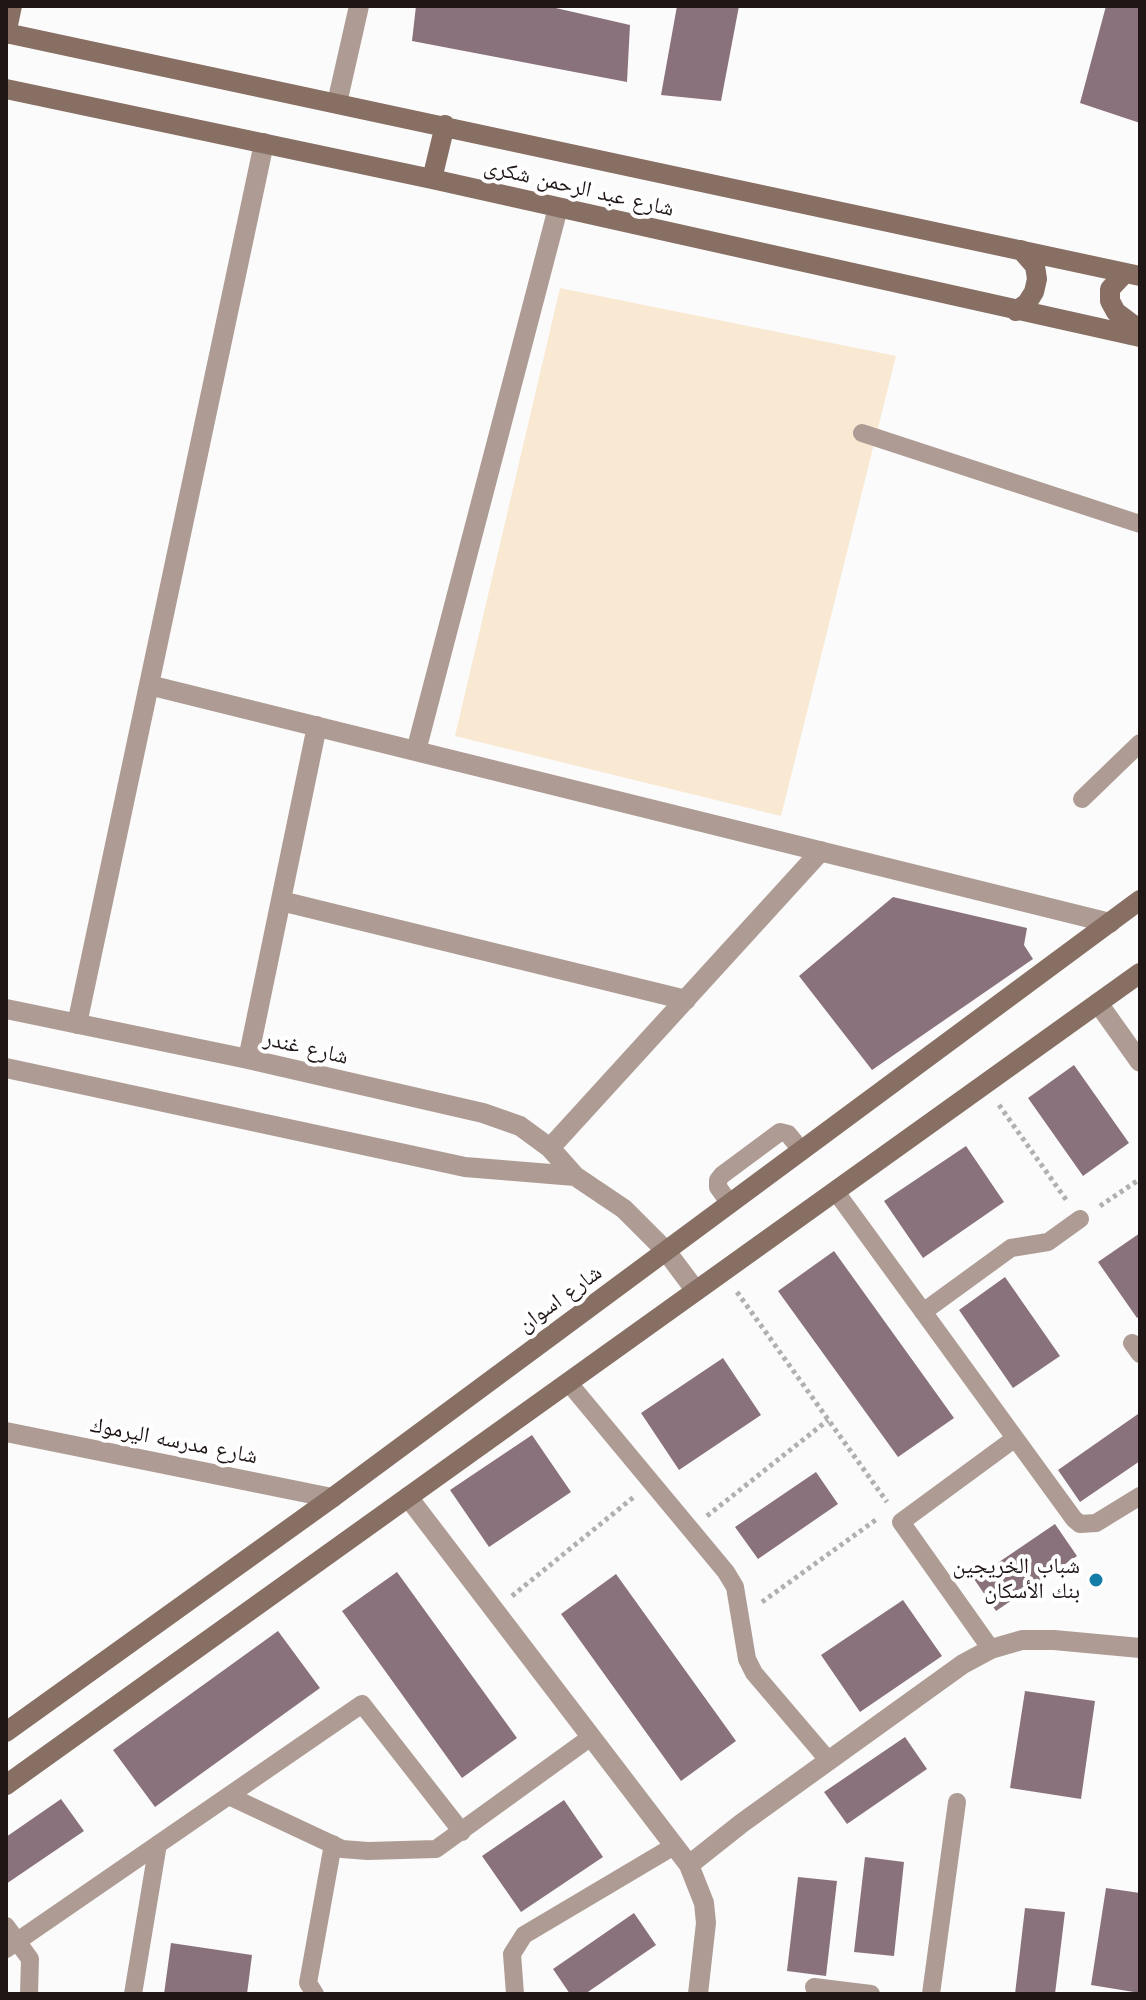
<!DOCTYPE html>
<html>
<head>
<meta charset="utf-8">
<style>
  body { margin:0 }
  #map { position:relative; width:1146px; height:2000px; overflow:hidden; background:#fbfbfb; font-family:"Work Sans",sans-serif }
  canvas { display:block }
  .frame { position:absolute; inset:0; border:8px solid #201616; pointer-events:none }
</style>
</head>
<body>
<div id="map">
<canvas width="1146" height="2000"></canvas>
<div class="frame"></div>
</div>
<script>
const g = document.querySelector('canvas').getContext('2d');
g.lineJoin = 'round';
function paint(path, color) { g.fillStyle = color; g.fill(path, 'evenodd'); }
const shape = rows => new Path2D(rows.map(r => 'M' + r).join(''));
function trace(path, color, width, dash) { g.strokeStyle = color; g.lineWidth = width; g.lineCap = dash ? 'butt' : 'round'; g.setLineDash(dash || []); g.stroke(path); }
function label(font, color, halo, rows, align = 'center') {
  g.font = font + ' "Work Sans","Noto Naskh Arabic",sans-serif'; g.lineWidth = 8; g.setLineDash([]); g.textBaseline = 'middle'; g.strokeStyle = halo; g.fillStyle = color; for (const [text, x, y, turn = 0] of rows) {
    g.save(); g.translate(x, y); g.rotate((+turn || 0) * Math.PI / 180); g.textAlign = isNaN(turn) ? turn : align; if (halo) g.strokeText(text, 0, 0); g.fillText(text, 0, 0); g.restore();
  }
}
const green = shape([
  [560,288,896,356,781,816,455,736]
]);
const building = shape([
  [416,6,547,6,630,25,627,82,412,41],
  [677,6,739,6,721,101,661,95],
  [1106,6,1140,6,1140,123,1080,103],
  [893,897,1027,928,1024,945,1033,959,872,1070,799,976],
  [1074,1065,1129,1143,1083,1176,1028,1098],
  [966,1146,1004,1202,923,1258,884,1201],
  [1140,1233,1140,1316,1137,1318,1098,1262],
  [834,1251,954,1418,898,1457,778,1291],
  [1005,1277,1060,1356,1013,1388,959,1310],
  [723,1358,761,1415,679,1470,641,1413],
  [1138,1414,1140,1461,1080,1502,1058,1470],
  [532,1435,571,1492,489,1547,450,1490],
  [816,1472,838,1504,758,1559,735,1527],
  [1055,1524,1077,1556,996,1611,974,1579],
  [397,1572,517,1738,462,1778,342,1611],
  [616,1574,736,1741,681,1781,561,1614],
  [903,1600,942,1656,860,1712,821,1655],
  [278,1631,320,1688,155,1807,113,1750],
  [1025,1691,1095,1701,1081,1799,1010,1788],
  [905,1737,927,1769,847,1824,824,1792],
  [61,1799,84,1831,6,1884,6,1837],
  [564,1800,603,1857,521,1912,482,1856],
  [865,1857,904,1862,894,1956,854,1952],
  [798,1877,837,1881,826,1976,787,1971],
  [1106,1888,1140,1893,1140,1993,1091,1985],
  [1025,1908,1065,1912,1055,1994,1015,1994],
  [634,1913,656,1945,585,1994,570,1994,553,1969],
  [171,1943,252,1955,247,1994,164,1994]
]);
const path = shape([
  [999,1105,1067,1201],
  [1100,1206,1140,1179],
  [737,1292,887,1502],
  [707,1516,828,1420],
  [512,1596,635,1496],
  [762,1602,877,1519]
]);
const lane = shape([
  [862,433,1140,524],
  [1082,799,1140,743],
  [836,1192,1074,1519,1080,1524,1096,1523,1140,1496],
  [730,1204,718,1187,718,1180,722,1175,780,1132,788,1134,802,1151],
  [923,1312,1011,1248,1048,1242,1080,1219],
  [1132,1343,1140,1354],
  [568,1382,726,1572,735,1587,747,1659,754,1673,829,1761],
  [991,1649,901,1522,1014,1439],
  [229,1796,342,1849,368,1851,436,1849,591,1737],
  [6,1926,30,1959,29,1994],
  [6,1949,362,1704,462,1832],
  [814,1987,871,1994],
  [133,1994,158,1844],
  [315,1994,308,1983,333,1844],
  [515,1994,512,1954,524,1935,674,1846],
  [931,1994,957,1802]
]);
const street = shape([
  [337,103,359,6],
  [149,685,1110,923],
  [416,751,558,208],
  [281,901,686,1000],
  [1098,1003,1140,1062],
  [6,1009,248,1059,483,1113,520,1126,550,1148,575,1176,624,1209,666,1251,696,1291],
  [77,1024,264,143],
  [248,1059,317,726],
  [6,1068,465,1167,575,1176],
  [550,1148,821,851],
  [6,1432,332,1498],
  [408,1497,689,1865,704,1903,706,1923,698,1994],
  [689,1865,742,1823,963,1664,991,1649,1022,1640,1054,1640,1140,1648]
]);
const secondary = shape([
  [6,33,1140,276],
  [6,34,12,6],
  [6,89,432,179,1140,337],
  [432,179,445,125],
  [1125,273,1110,289,1110,301,1116,312,1140,330],
  [1016,311,1027,303,1034,292,1037,279,1035,266,1021,250],
  [6,1732,332,1498,1140,900],
  [6,1785,1140,973]
]);
const markers = [
  [1096,1580,8,"#147da7"]
];
const streetNames = [
  ["شارع عبد الرحمن شكرى",579,188,13],
  ["شارع غندر",306,1048,13],
  ["شارع اسوان",560,1299,-36],
  ["شارع مدرسه اليرموك",174,1441,11]
];
const poiNames = [
  ["شباب الخريجين",1080,1567],
  ["بنك الأسكان",1080,1592]
];
paint(green, '#f9e9d2');
paint(building, '#8a727d');
trace(path, '#b2afaf', 5, [4, 4]);
trace(lane, '#ae9c94', 18);
trace(street, '#ae9c94', 20);
trace(secondary, '#886f63', 20);
for (const [x, y, r, color] of markers) { const dot = new Path2D(); dot.arc(x, y, r, 0, 2 * Math.PI); g.fillStyle = color; g.fill(dot); trace(dot, '#fff', 3); }
label('22px', '#201616', '#fff', streetNames);
label('22px', '#201616', '#fff', poiNames, 'right');
</script>
</body>
</html>
